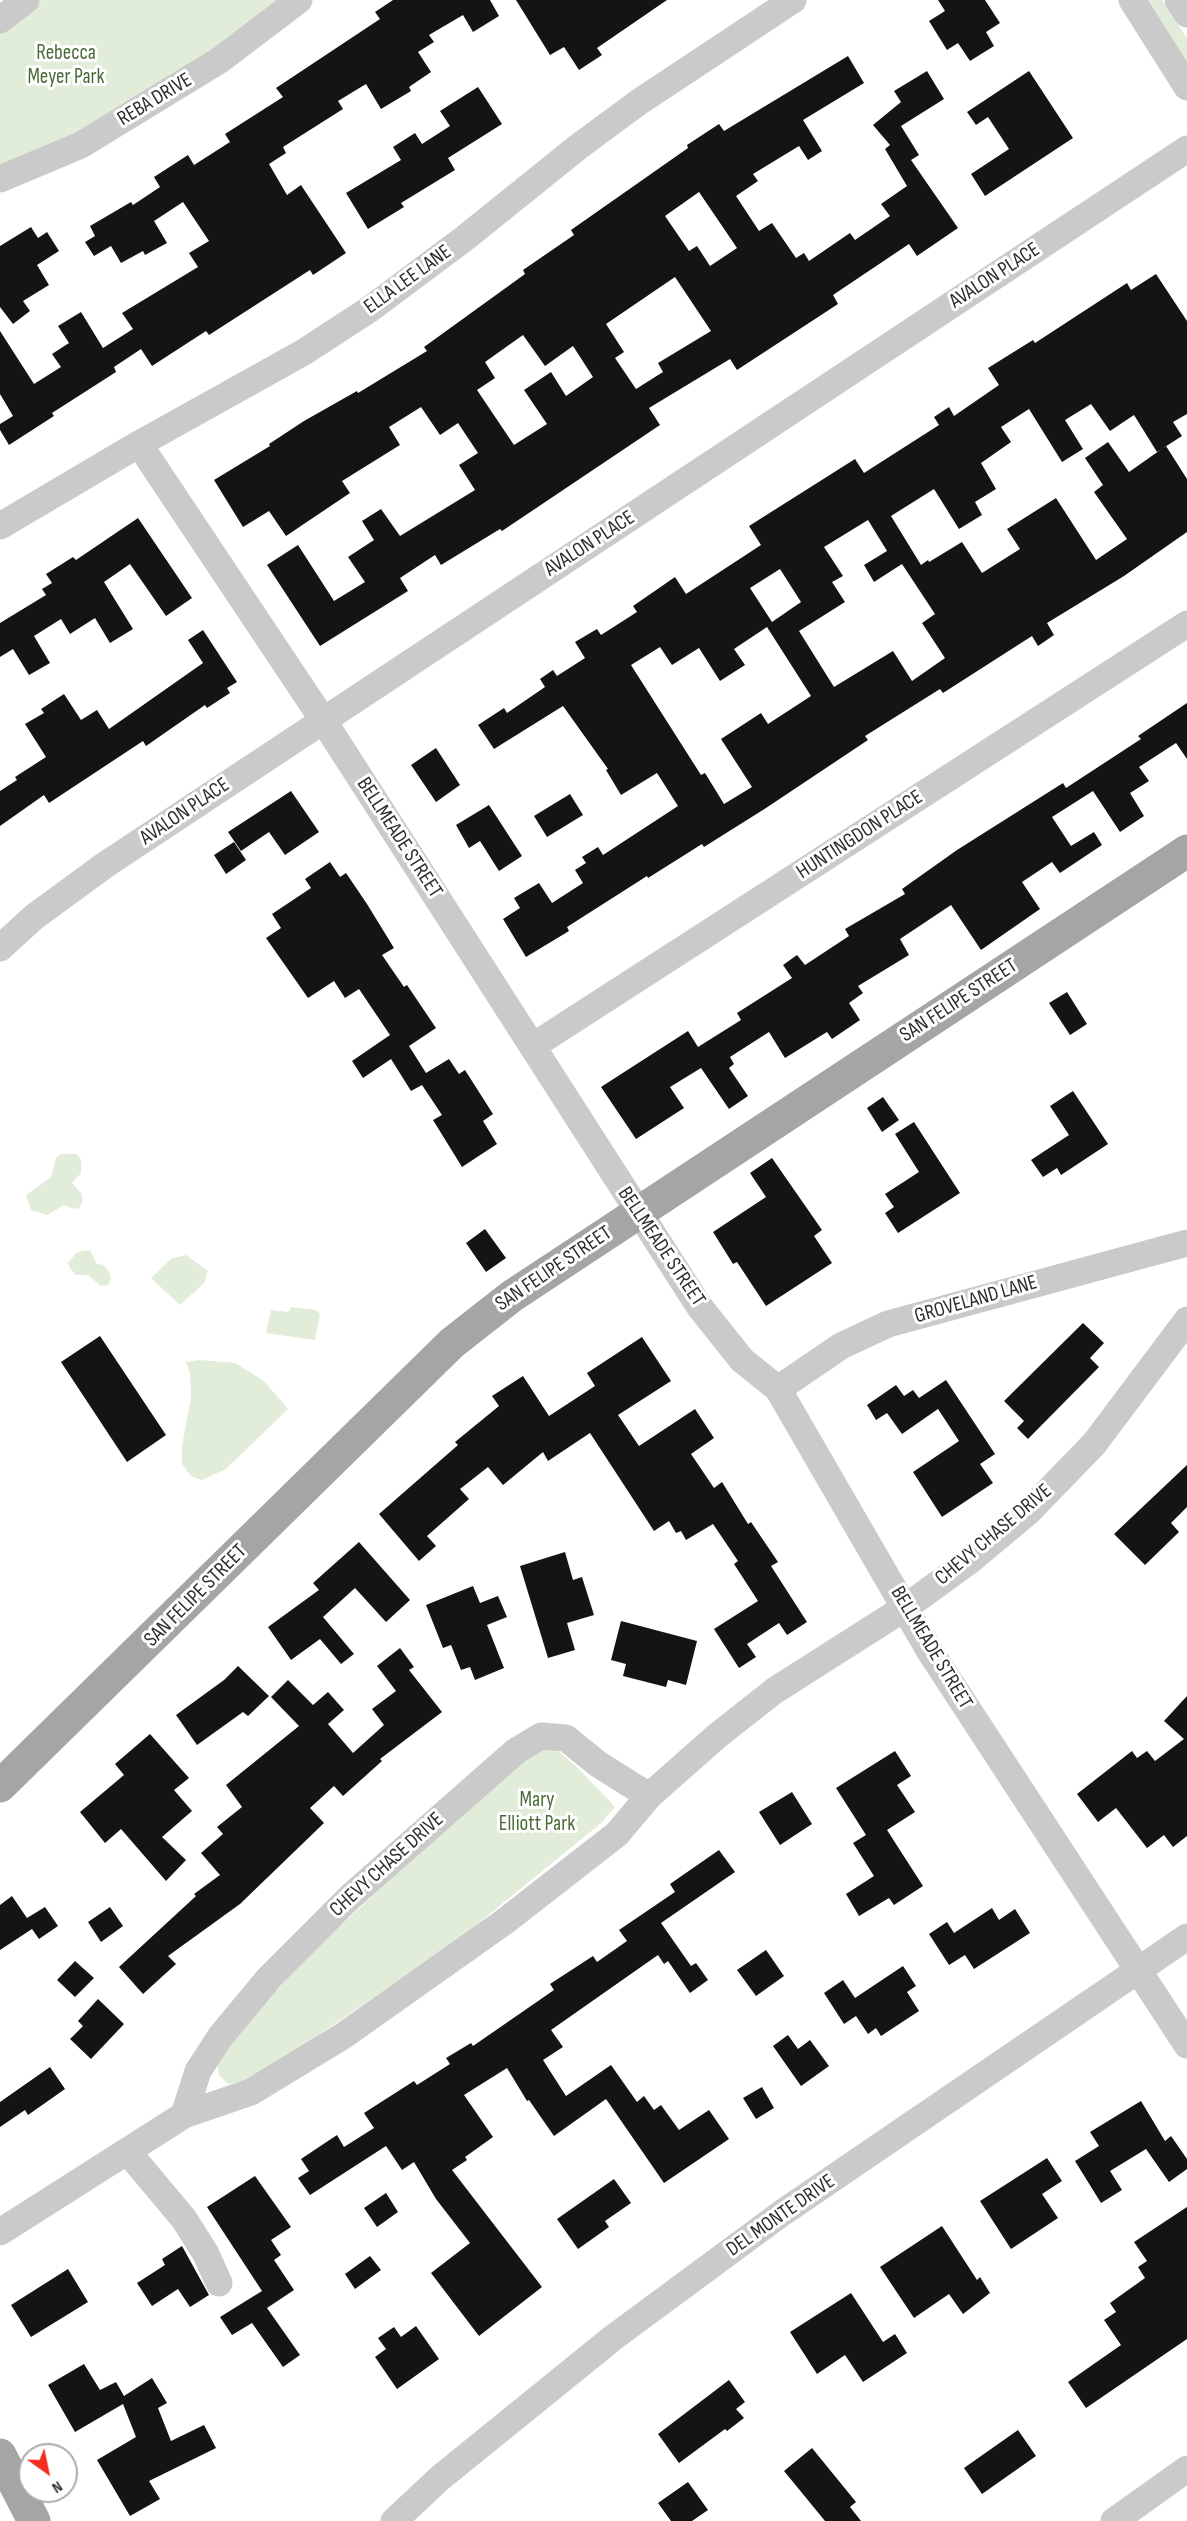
<!DOCTYPE html>
<html>
<head>
<meta charset="utf-8">
<style>
  body { margin:0 }
  #map { position:relative; width:1187px; height:2521px; overflow:hidden; background:#fff; font-family:"Sofia Sans Condensed",sans-serif }
  canvas { display:block }
  .north { position:absolute; left:18px; top:2443px; width:60px; height:60px; box-sizing:border-box; background:#fff; border:2px solid #ababab; border-radius:50%; rotate:147deg; font-size:16px; font-weight:700; line-height:24px; text-align:center; color:#2d2d2d }
  .north::after { content:''; display:block; margin:auto; width:21px; height:27px; background:#f32e21; clip-path:polygon(50% 0,100% 100%,50% 72%,0 100%) }
</style>
</head>
<body>
<div id="map">
<canvas width="1187" height="2521"></canvas>
<div class="north">N</div>
</div>
<script>
const g = document.querySelector('canvas').getContext('2d');
g.lineJoin = 'round';
function paint(path, color) { g.fillStyle = color; g.fill(path, 'evenodd'); }
const shape = rows => new Path2D(rows.map(r => 'M' + r).join(''));
function trace(path, color, width, dash) { g.strokeStyle = color; g.lineWidth = width; g.lineCap = dash ? 'butt' : 'round'; g.setLineDash(dash || []); g.stroke(path); }
function label(font, color, halo, rows, align = 'center') {
  g.font = font + ' "Sofia Sans Condensed",sans-serif'; g.lineWidth = 6; g.setLineDash([]); g.textBaseline = 'middle'; g.strokeStyle = halo; g.fillStyle = color; for (const [text, x, y, turn = 0] of rows) {
    g.save(); g.translate(x, y); g.rotate((+turn || 0) * Math.PI / 180); g.textAlign = isNaN(turn) ? turn : align; if (halo) g.strokeText(text, 0, 0); g.fillText(text, 0, 0); g.restore();
  }
}
const green = shape([
  [41,0,284,0,215,53,77,137,0,169,0,31],
  [1140,0,1162,0,1187,38,1187,72],
  [61,1154,77,1154,81,1160,81,1173,72,1183,81,1193,83,1200,80,1207,75,1209,64,1205,47,1215,31,1210,26,1195,51,1177,56,1158],
  [90,1250,97,1264,103,1265,109,1271,111,1278,108,1285,101,1286,88,1275,76,1275,70,1268,68,1263,77,1252],
  [186,1255,208,1271,204,1283,180,1305,151,1278,171,1259],
  [291,1307,316,1310,320,1314,315,1340,266,1333,271,1310,288,1312],
  [200,1360,235,1363,264,1381,288,1409,226,1469,202,1480,191,1476,182,1464,182,1446,191,1397,190,1373,186,1362],
  [542,1748,556,1749,579,1769,615,1807,600,1824,460,1938,268,2070,244,2081,228,2084,219,2075,217,2059,231,2038,314,1951,405,1865,523,1761]
]);
const building = shape([
  [393,0,490,0,499,16,473,32,463,15,429,35,434,42,418,52,431,72,409,87,411,91,381,109,366,84,338,101,343,109,283,147,286,153,269,164,287,195,301,185,346,253,313,275,310,270,209,335,206,331,152,366,141,349,114,367,116,372,52,413,54,416,9,445,0,430,0,424,13,416,0,394,0,331,34,384,61,367,52,354,69,343,58,326,81,312,103,348,133,329,122,313,198,267,189,253,209,241,183,202,154,221,167,243,145,255,143,251,121,263,111,246,94,256,85,242,95,236,90,226,131,202,133,205,160,187,154,177,188,155,194,165,230,142,225,134,283,97,276,88,380,19,375,12],
  [516,0,667,0,597,48,602,55,579,70,564,47,550,55],
  [938,0,985,0,1000,23,986,32,994,46,970,61,958,43,947,50,929,21,945,11],
  [848,56,864,83,803,120,822,151,808,160,799,146,753,174,758,181,736,196,759,231,772,223,796,258,804,253,809,261,850,233,855,240,890,216,881,204,907,186,885,149,890,145,873,125,901,102,894,91,927,71,944,99,901,126,919,155,911,160,958,228,917,256,909,244,833,295,838,304,737,370,730,359,649,408,660,425,502,531,500,529,441,565,435,555,400,578,408,591,320,646,267,565,298,545,334,601,365,582,348,557,374,540,362,521,381,509,400,536,475,490,459,465,478,453,458,423,440,435,421,407,389,427,400,445,342,481,350,493,286,536,269,511,243,527,214,480,270,446,269,444,304,421,357,391,358,393,427,351,424,347,525,274,523,270,574,235,571,230,688,148,687,145,719,124,724,131],
  [699,192,737,248,710,266,697,246,689,251,665,216],
  [675,277,711,331,658,363,663,372,636,389,615,358,624,352,606,324],
  [523,335,545,366,573,346,593,377,566,396,551,372,524,390,547,424,514,445,477,390,495,378,485,362],
  [1029,71,1073,138,985,196,971,174,1009,149,988,117,976,125,967,112],
  [478,87,502,124,448,158,455,170,401,203,404,207,368,229,346,193,401,160,393,147,415,133,422,144,450,126,440,111],
  [31,227,38,238,47,232,59,251,37,265,49,285,23,301,30,311,13,324,0,307,0,246],
  [1156,274,1187,321,1187,414,1173,422,1182,436,1157,452,1134,415,1110,431,1091,404,1065,420,1083,449,1062,462,1029,409,1001,427,1011,442,981,463,996,489,975,502,982,515,959,529,934,489,891,516,921,565,928,560,929,562,962,542,982,573,1020,549,1007,529,1056,498,1096,560,1127,539,1094,492,1103,485,1085,458,1108,442,1129,472,1166,446,1187,479,1187,532,1124,576,1047,623,1054,635,1038,646,1032,636,943,693,940,689,865,736,868,740,766,808,704,847,702,844,648,878,647,876,567,927,569,931,526,957,503,919,520,908,514,898,539,883,552,903,583,883,575,870,586,863,582,857,598,847,603,855,678,806,657,773,621,795,606,770,608,769,563,706,494,749,478,725,504,708,507,713,545,687,540,679,553,670,557,676,585,658,575,642,597,629,601,635,637,612,633,606,675,577,686,594,761,545,749,526,855,459,864,473,939,425,934,417,949,407,954,416,999,385,988,368,1033,340,1035,343,1127,283,1131,290],
  [868,520,887,551,864,565,874,582,902,564,935,614,922,623,945,658,912,681,893,651,834,687,799,631,845,602,832,582,843,576,824,547],
  [780,569,801,602,772,622,750,588],
  [767,627,811,696,768,724,761,713,721,739,752,787,724,804,705,773,701,775,631,665,660,647,672,665,699,648,720,681,745,665,734,649],
  [138,518,192,598,166,616,130,564,104,582,133,629,110,643,95,618,70,634,61,619,34,636,50,663,29,675,13,649,0,657,0,623,46,595,42,589,52,583,46,574,73,557,76,560],
  [203,630,237,682,227,688,230,693,207,708,205,705,146,746,143,741,49,803,44,795,0,826,0,791,17,780,15,777,46,757,25,724,44,713,41,709,64,694,81,720,97,710,109,729,203,663,188,640],
  [1187,703,1187,759,1176,743,1139,767,1149,781,1130,793,1144,816,1120,832,1093,791,1052,817,1071,846,1094,832,1102,845,1060,873,1052,862,1022,882,1040,909,981,950,951,905,900,939,909,955,858,986,863,993,849,1003,860,1020,832,1039,827,1032,785,1058,769,1032,730,1057,734,1064,729,1068,748,1096,729,1109,701,1068,670,1087,684,1108,636,1139,601,1087,688,1031,698,1047,741,1020,737,1013,792,978,783,965,797,955,805,965,849,936,845,929,905,894,902,889,957,850,1063,783,1066,788,1141,739,1138,736],
  [436,748,460,785,436,802,411,765],
  [291,791,319,832,285,855,269,832,241,851,228,832],
  [570,794,583,815,547,837,534,816],
  [489,805,522,856,499,871,480,841,469,848,456,825],
  [234,842,246,860,226,874,214,855],
  [330,862,340,877,346,873,367,904,394,948,382,955,404,987,407,985,436,1028,409,1046,426,1073,449,1059,459,1074,465,1070,493,1114,483,1121,497,1144,462,1167,433,1120,442,1115,422,1085,411,1091,391,1059,363,1078,352,1061,390,1035,359,989,345,998,334,981,308,998,266,938,281,928,272,914,311,888,305,879],
  [1067,992,1087,1024,1070,1035,1049,1003],
  [1073,1091,1108,1144,1061,1175,1057,1168,1043,1177,1031,1160,1069,1135,1050,1106],
  [883,1097,899,1120,882,1132,867,1108],
  [914,1122,960,1193,898,1233,885,1213,894,1207,885,1194,919,1172,895,1134],
  [772,1158,822,1230,814,1236,832,1263,766,1306,737,1262,733,1264,713,1232,766,1197,750,1173],
  [485,1229,506,1258,486,1272,466,1243],
  [1083,1323,1104,1343,1090,1358,1099,1367,1028,1439,1017,1428,1024,1421,1004,1401],
  [100,1336,166,1435,127,1462,61,1362],
  [642,1337,671,1381,618,1415,639,1446,695,1409,714,1438,691,1454,714,1488,722,1482,748,1524,751,1522,778,1562,771,1566,807,1622,787,1635,779,1623,747,1644,756,1657,739,1668,714,1629,758,1601,734,1564,738,1561,713,1524,686,1540,681,1531,676,1533,669,1521,654,1531,590,1433,548,1461,543,1452,503,1485,488,1467,460,1489,469,1499,427,1536,436,1546,419,1561,379,1514,458,1445,455,1442,499,1406,492,1396,523,1376,549,1416,595,1386,587,1373],
  [946,1380,995,1454,980,1464,993,1483,942,1517,913,1472,959,1441,938,1409,902,1434,887,1413,876,1420,867,1405,896,1385,904,1396,913,1390,919,1398],
  [1187,1465,1187,1507,1171,1523,1179,1532,1145,1565,1114,1534],
  [359,1542,410,1600,386,1622,355,1588,323,1617,354,1654,341,1664,320,1639,291,1660,268,1627,319,1590,313,1583],
  [565,1552,573,1580,582,1577,594,1615,567,1623,575,1650,548,1658,520,1566],
  [473,1586,480,1603,498,1596,507,1617,487,1625,504,1668,475,1680,470,1667,461,1670,451,1645,443,1648,426,1605],
  [621,1621,697,1641,686,1685,668,1680,666,1687,623,1676,626,1664,611,1660],
  [400,1648,414,1667,409,1670,442,1712,380,1759,382,1761,343,1796,334,1786,310,1808,324,1823,240,1904,168,1956,176,1964,143,1994,119,1967,196,1896,194,1894,220,1875,201,1853,223,1834,217,1827,242,1807,226,1785,299,1726,271,1697,288,1680,313,1705,328,1692,344,1710,328,1724,353,1753,384,1725,372,1709,396,1691,377,1666],
  [238,1666,269,1696,248,1716,243,1712,197,1745,176,1715,224,1680],
  [1187,1696,1187,1836,1173,1847,1164,1835,1147,1848,1116,1808,1098,1822,1077,1794,1132,1751,1137,1758,1147,1751,1155,1761,1184,1739,1164,1721],
  [150,1734,189,1778,174,1790,192,1811,162,1837,186,1860,166,1881,121,1829,105,1843,80,1812,124,1775,115,1764],
  [895,1751,911,1776,897,1785,915,1812,887,1830,923,1886,894,1905,889,1898,859,1916,846,1894,874,1876,853,1843,866,1835,836,1788],
  [792,1792,812,1824,780,1845,759,1812],
  [719,1850,735,1872,661,1923,691,1966,696,1963,708,1980,690,1993,668,1961,664,1964,658,1955,551,2030,563,2047,543,2060,566,2096,611,2065,637,2102,644,2096,654,2110,661,2105,679,2130,709,2110,729,2139,664,2183,606,2099,554,2136,529,2100,527,2101,507,2068,464,2095,493,2137,465,2157,467,2160,452,2170,542,2287,479,2336,431,2273,470,2243,436,2199,414,2162,402,2170,386,2146,310,2195,298,2178,309,2171,301,2159,337,2135,344,2147,374,2128,364,2113,414,2081,417,2085,450,2064,446,2058,471,2043,473,2046,554,1990,550,1984,593,1956,597,1962,627,1941,619,1930,675,1892,670,1884],
  [12,1896,27,1918,45,1907,58,1926,39,1939,32,1929,0,1950,0,1905],
  [110,1907,123,1926,101,1942,88,1922],
  [992,1908,999,1920,1015,1909,1030,1933,974,1969,965,1955,949,1965,929,1934,947,1922,954,1933],
  [766,1950,784,1976,756,1996,737,1970],
  [75,1961,94,1978,75,1997,57,1980],
  [903,1966,916,1986,907,1992,919,2011,881,2036,876,2028,868,2034,856,2016,844,2024,824,1993,843,1980,855,1998],
  [98,1999,124,2024,91,2059,70,2039,83,2026,78,2021],
  [788,2035,798,2049,810,2040,829,2066,801,2086,773,2046],
  [50,2067,65,2089,28,2115,25,2110,0,2127,0,2102],
  [762,2087,774,2108,756,2119,743,2098],
  [1141,2101,1165,2141,1171,2136,1187,2159,1187,2169,1169,2182,1146,2149,1110,2171,1122,2190,1101,2203,1075,2161,1099,2146,1090,2132],
  [1047,2158,1062,2181,1042,2194,1058,2218,1011,2249,980,2201],
  [255,2176,291,2227,271,2240,281,2255,274,2260,294,2290,267,2308,300,2355,283,2367,252,2323,232,2335,220,2317,262,2291,207,2207],
  [614,2179,631,2203,605,2221,609,2227,578,2249,557,2219],
  [386,2193,398,2212,377,2227,364,2208],
  [1187,2207,1187,2339,1086,2408,1068,2382,1121,2345,1104,2320,1116,2312,1110,2303,1145,2278,1138,2267,1147,2261,1134,2242],
  [942,2226,977,2280,980,2277,990,2293,963,2314,949,2294,914,2318,880,2267],
  [182,2246,209,2295,190,2307,178,2289,152,2306,137,2283,165,2265,162,2259],
  [370,2256,381,2270,355,2289,345,2274],
  [68,2269,88,2302,31,2337,11,2305],
  [851,2293,883,2342,895,2334,907,2353,863,2382,845,2355,817,2374,790,2332],
  [416,2326,439,2359,397,2389,375,2357,386,2349,378,2338,394,2327,401,2337],
  [84,2364,100,2390,116,2382,124,2396,152,2378,167,2403,158,2408,171,2441,204,2425,216,2448,149,2481,160,2499,130,2516,97,2460,136,2437,123,2404,75,2432,48,2385],
  [729,2380,745,2402,736,2409,744,2418,727,2431,725,2429,679,2463,658,2434],
  [1018,2430,1036,2456,982,2494,964,2468],
  [812,2448,856,2502,850,2507,861,2521,825,2521,784,2471],
  [688,2482,708,2510,692,2521,671,2521,658,2503]
]);
const minor = shape([
  [1132,0,1187,87],
  [1178,0,1187,14],
  [0,20,26,0],
  [0,179,81,145,220,60,299,0],
  [139,444,323,720,699,1306,742,1360,778,1389,929,1650,1187,2045],
  [0,526,139,444,304,352,370,309,465,238,578,147,639,102,793,0],
  [0,948,34,917,105,865,1187,149],
  [533,1046,1187,624],
  [778,1389,841,1346,888,1324,1187,1243],
  [184,2115,198,2071,220,2037,269,1978,350,1897,516,1751,541,1736,566,1738,598,1764,649,1796],
  [127,2151,184,2219,206,2254,219,2283],
  [0,2232,184,2115,251,2092,343,2036,504,1922,617,1834,649,1796,717,1736,774,1691,906,1607,972,1559,1027,1513,1094,1444,1187,1320],
  [394,2521,440,2478,614,2337,782,2213,1187,1937],
  [1114,2521,1187,2469]
]);
const major = shape([
  [0,1786,452,1343,512,1296,1187,851],
  [0,2455,34,2521]
]);
const parkNames = [
  ["Rebecca",66,54],
  ["Meyer Park",66,78],
  ["Mary",537,1801],
  ["Elliott Park",537,1825]
];
const streetNames = [
  ["REBA DRIVE",155,100,-31],
  ["AVALON PLACE",995,276,-33],
  ["ELLA LEE LANE",408,280,-36],
  ["AVALON PLACE",590,544,-33],
  ["AVALON PLACE",185,812,-34],
  ["HUNTINGDON PLACE",860,835,-33],
  ["BELLMEADE STREET",399,838,57],
  ["SAN FELIPE STREET",959,1001,-33],
  ["BELLMEADE STREET",661,1247,56],
  ["SAN FELIPE STREET",554,1269,-34],
  ["GROVELAND LANE",976,1300,-16],
  ["CHEVY CHASE DRIVE",994,1535,-40],
  ["SAN FELIPE STREET",196,1596,-45],
  ["BELLMEADE STREET",931,1648,59],
  ["CHEVY CHASE DRIVE",387,1865,-42],
  ["DEL MONTE DRIVE",781,2216,-35]
];
paint(green, '#e1ecd9');
paint(building, '#141414');
trace(minor, '#cacaca', 27);
trace(major, '#a5a5a5', 33);
label('21px', '#496c37', '#fff', parkNames);
label('21px', '#2d2d2d', '#fff', streetNames);
</script>
</body>
</html>
